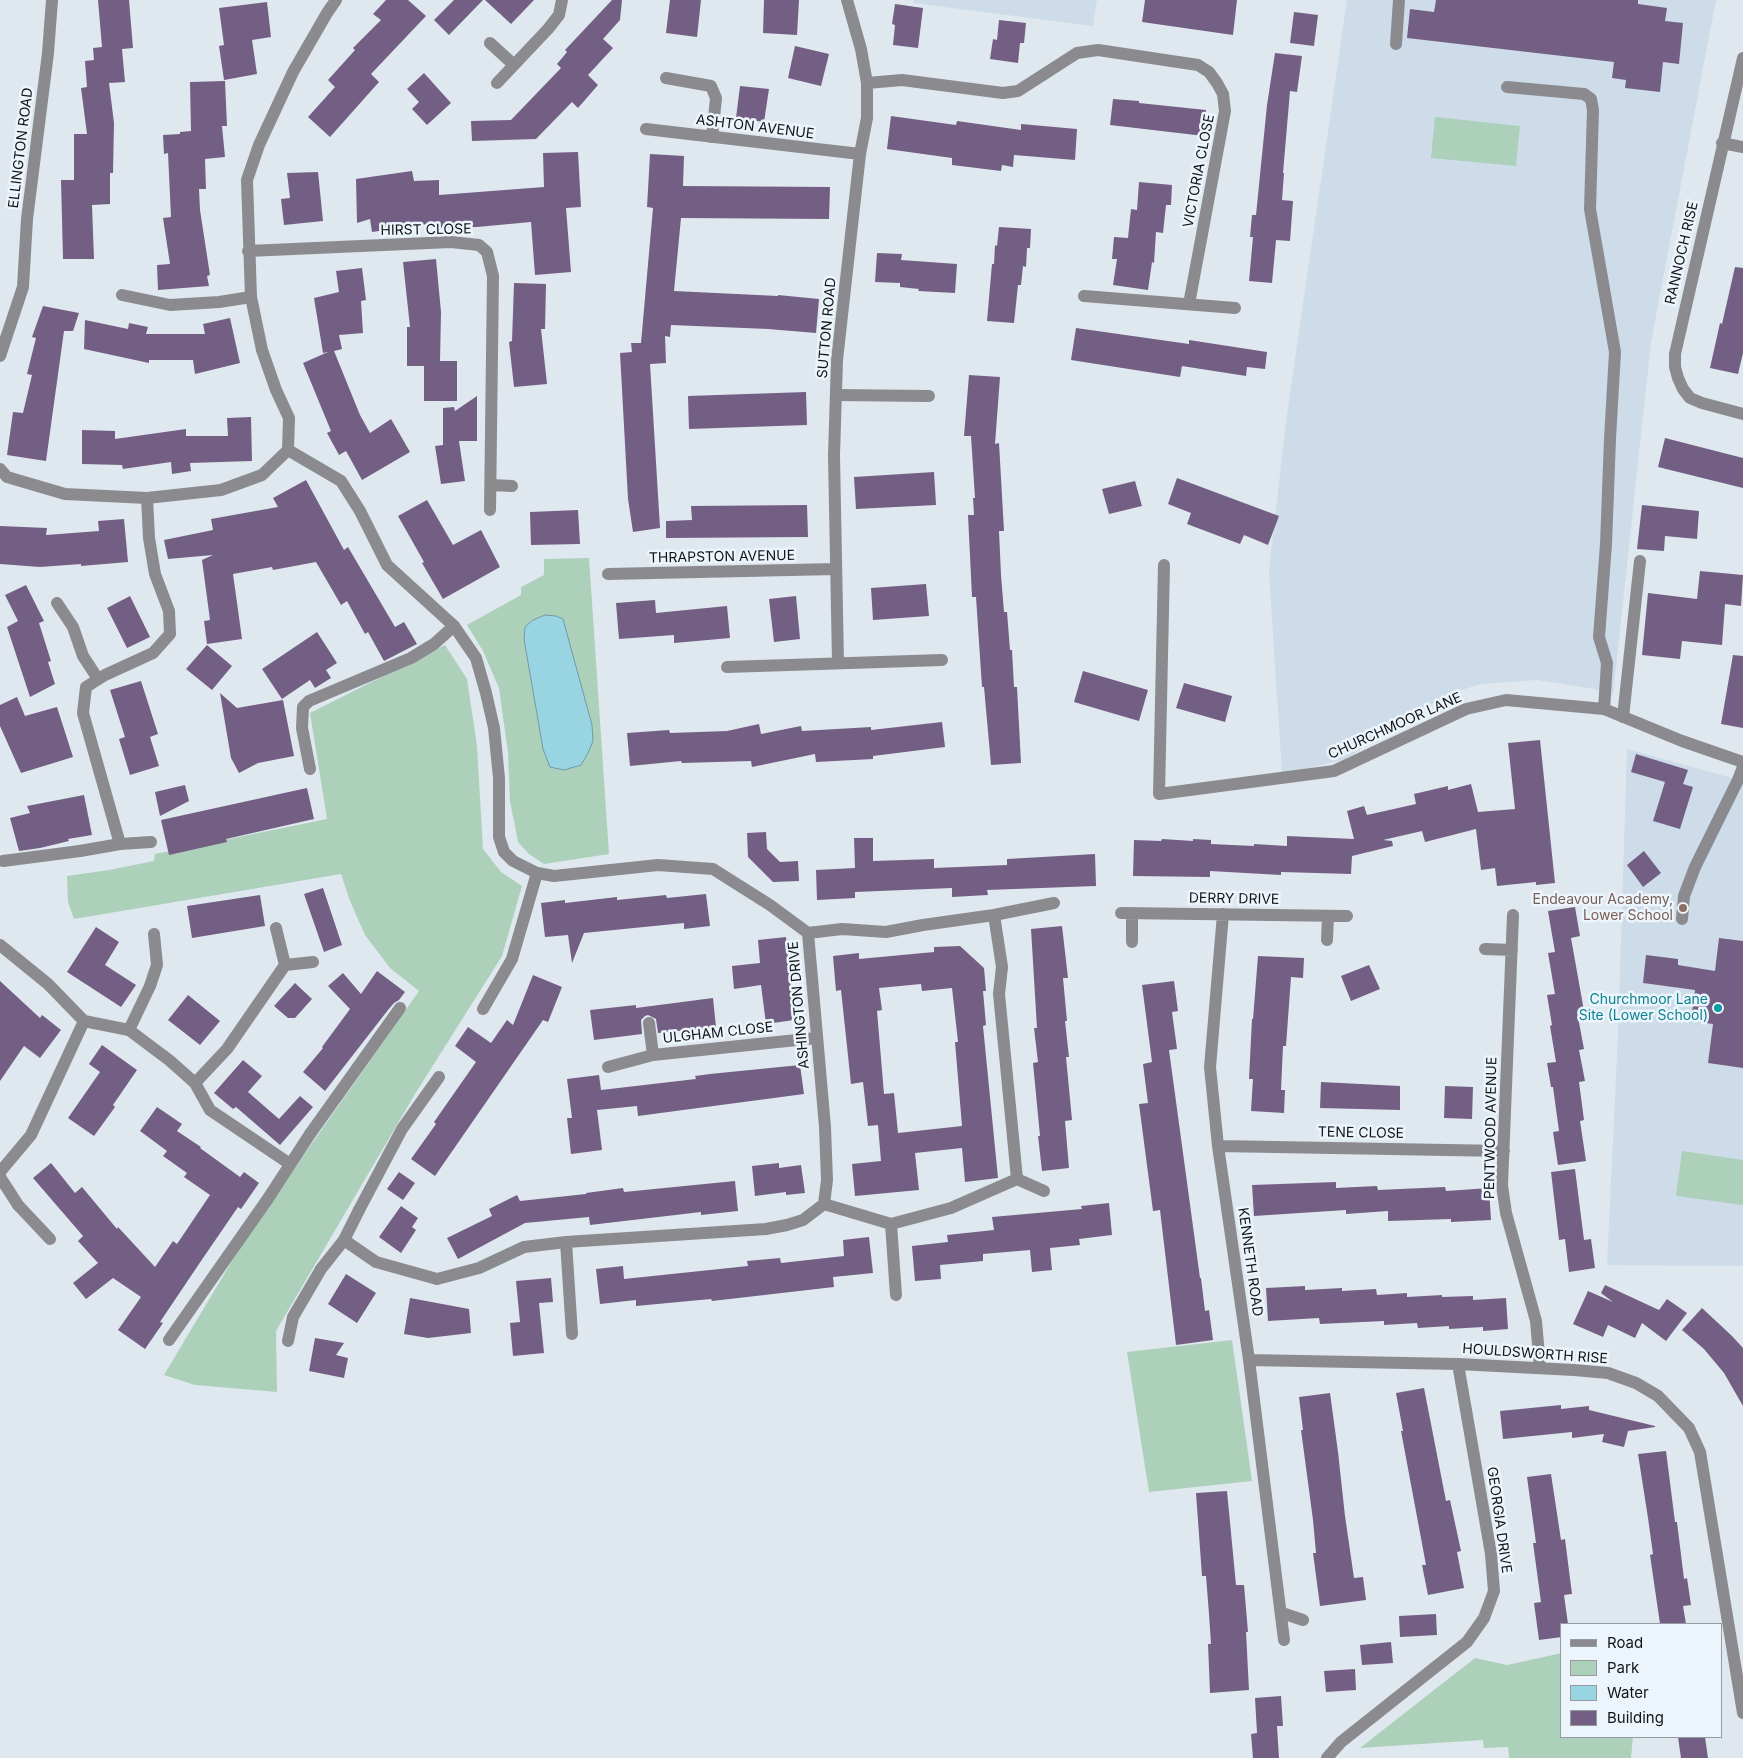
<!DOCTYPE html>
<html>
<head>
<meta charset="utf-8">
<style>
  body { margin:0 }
  #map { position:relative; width:1743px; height:1758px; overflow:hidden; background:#dfe8ef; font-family:Inter,sans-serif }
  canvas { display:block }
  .legend { position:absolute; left:1560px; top:1623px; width:162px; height:115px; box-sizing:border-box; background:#edf5fc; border:1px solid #969ba1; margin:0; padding:6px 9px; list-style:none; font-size:15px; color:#131518 }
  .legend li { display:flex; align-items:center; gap:10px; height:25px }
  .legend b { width:25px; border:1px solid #969ba1 }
</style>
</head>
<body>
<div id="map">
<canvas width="1743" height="1758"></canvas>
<ul class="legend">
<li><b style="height:6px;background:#8b8b8f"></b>Road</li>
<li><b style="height:14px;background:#add0ba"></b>Park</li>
<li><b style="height:14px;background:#99d4e2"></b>Water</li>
<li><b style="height:14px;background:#745f84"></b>Building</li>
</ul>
</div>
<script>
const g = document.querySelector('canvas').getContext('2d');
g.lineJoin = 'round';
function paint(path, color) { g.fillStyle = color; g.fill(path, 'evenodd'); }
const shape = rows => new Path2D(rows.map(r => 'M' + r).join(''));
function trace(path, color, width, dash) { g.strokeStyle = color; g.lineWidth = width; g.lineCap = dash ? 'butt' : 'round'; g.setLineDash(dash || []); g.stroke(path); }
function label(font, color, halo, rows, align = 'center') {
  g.font = font + ' Inter,sans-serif'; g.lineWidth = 5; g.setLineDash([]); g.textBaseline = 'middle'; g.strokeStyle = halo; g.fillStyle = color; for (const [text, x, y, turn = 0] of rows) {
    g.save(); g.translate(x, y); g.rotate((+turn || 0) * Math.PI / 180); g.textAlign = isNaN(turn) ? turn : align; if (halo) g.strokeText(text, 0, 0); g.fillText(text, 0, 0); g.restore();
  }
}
const built = shape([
  [914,0,1097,0,1093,26,913,3],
  [1347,0,1716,0,1651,342,1613,695,1594,689,1537,680,1481,684,1455,692,1399,722,1347,759,1282,774,1269,571,1286,421],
  [1627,749,1743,781,1743,1266,1607,1265,1618,1035]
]);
const green = shape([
  [1435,117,1520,126,1516,166,1431,158],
  [589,558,609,854,544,864,529,854,518,842,510,801,508,753,499,688,483,651,467,625,521,595,521,587,544,575,544,559],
  [445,645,467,679,477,746,483,849,501,872,522,886,502,956,415,1094,276,1331,277,1392,195,1385,164,1375,247,1236,419,991,390,968,365,935,350,901,341,874,74,919,68,902,67,876,109,870,154,861,155,854,327,819,310,713],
  [1682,1151,1743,1160,1743,1205,1676,1196],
  [1232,1340,1252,1481,1149,1492,1127,1352],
  [1562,1653,1562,1737,1633,1737,1631,1758,1509,1758,1508,1747,1484,1748,1483,1740,1360,1748,1475,1658,1507,1665]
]);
const water = shape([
  [545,615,556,616,563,619,592,725,593,741,588,753,581,765,564,770,550,767,543,749,524,639,525,627,533,620,545,615]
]);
const building = shape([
  [98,0,129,0,133,48,122,49,125,82,109,83,114,123,113,173,110,173,110,204,92,205,94,259,63,259,61,180,74,180,74,134,87,134,81,88,87,87,85,61,94,60,93,48,102,47],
  [386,0,408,0,426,16,371,74,379,82,330,137,308,117,335,87,328,80,355,50,353,48,381,20,373,14],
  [454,0,483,0,449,35,434,20],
  [485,0,534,0,511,24],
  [612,0,622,0,620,20,603,39,613,48,588,75,598,85,578,108,572,102,536,139,472,141,471,121,511,120,561,68,557,64,567,52,565,50],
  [670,0,701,0,697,37,666,33],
  [764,0,799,0,797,35,763,33],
  [1145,0,1237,0,1233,35,1142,22],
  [1436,0,1638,0,1638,4,1667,8,1665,21,1683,23,1679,64,1663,62,1660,92,1625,88,1626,80,1612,78,1614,62,1407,38,1410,9,1434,12],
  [267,2,271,37,252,40,257,74,224,80,219,46,224,45,219,8],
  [895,4,923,8,918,48,893,45,895,25,892,24],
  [1294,12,1318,15,1314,46,1290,43],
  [999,20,1026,23,1024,43,1020,43,1018,63,990,59,993,39,997,40],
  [795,46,829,54,821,86,788,78],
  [1275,53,1302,56,1297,92,1290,91,1283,173,1284,173,1282,200,1293,201,1290,241,1276,240,1272,283,1249,281,1253,237,1250,237,1252,215,1256,215,1267,105],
  [424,73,451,103,427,125,412,109,419,102,407,89],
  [225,81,227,126,222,126,225,157,205,159,206,189,199,189,200,210,210,275,207,276,209,286,158,290,157,265,170,264,163,218,171,217,168,153,164,154,163,135,180,134,180,132,191,131,190,82],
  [740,86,769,89,764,122,736,118],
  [1113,99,1139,101,1139,103,1206,110,1204,136,1110,125],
  [891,116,956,125,957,121,1021,130,1021,124,1077,129,1075,160,1014,155,1013,167,1002,165,1001,171,952,165,952,158,887,149],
  [578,152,581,207,566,208,571,272,535,275,531,222,477,227,428,228,428,224,372,232,370,219,357,223,356,179,412,171,414,181,439,180,439,195,544,187,543,153],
  [650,154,684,156,683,186,830,187,829,219,681,218,674,291,778,296,778,295,819,299,816,333,768,329,671,325,670,337,665,336,666,363,650,364,660,528,633,532,628,499,620,353,632,352,631,343,641,343,653,208,647,207],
  [318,172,323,221,284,225,281,199,290,198,287,173],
  [1139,182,1172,185,1171,205,1166,205,1163,233,1156,232,1154,263,1152,262,1148,290,1113,285,1117,259,1112,259,1114,237,1128,238,1131,209,1137,210],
  [999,227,1031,229,1030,248,1027,248,1026,267,1023,266,1021,285,1018,285,1014,323,987,321,992,264,994,264,995,245,997,246],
  [877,253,902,254,901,260,957,264,955,293,918,291,919,289,900,287,900,283,875,282],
  [436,259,441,312,440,361,457,361,457,401,424,401,424,366,407,366,407,327,410,327,403,262],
  [1735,267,1743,268,1743,353,1738,374,1710,368,1720,323,1722,324],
  [362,268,366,300,361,301,363,333,339,335,342,349,334,351,360,415,370,433,391,419,410,452,362,480,346,451,339,455,327,433,331,431,303,363,328,352,323,353,314,298,339,292,336,271],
  [514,283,546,284,545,329,541,329,547,384,514,387,509,342,512,341],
  [43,306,79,313,73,331,64,331,46,461,7,455,13,412,23,413,32,375,27,374,36,338,32,337],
  [230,318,240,363,195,374,193,360,149,360,149,363,84,349,85,320,128,329,129,323,148,327,146,334,205,334,203,324],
  [1076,328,1189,344,1189,340,1267,352,1265,369,1247,367,1246,376,1182,366,1180,377,1071,360],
  [969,375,1000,377,995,444,999,443,1004,531,999,531,1001,575,1004,612,1007,612,1010,650,1012,650,1014,687,1017,687,1021,763,991,765,984,687,982,687,976,597,972,597,971,576,968,515,974,515,973,498,975,498,971,436,964,436],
  [806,392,807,425,689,429,688,396],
  [477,396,477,441,459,441,465,481,441,484,435,446,443,445,443,408,454,407,455,411],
  [251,417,252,461,190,463,191,471,172,474,171,462,123,469,122,465,82,464,82,430,115,431,115,439,186,429,186,436,228,436,227,418],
  [1665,438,1743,458,1743,488,1658,467],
  [934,472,936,505,856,509,854,477],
  [1177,478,1279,516,1268,545,1244,535,1240,544,1187,524,1191,513,1168,504],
  [306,480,344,550,348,547,395,627,404,622,417,644,384,661,368,632,365,634,347,601,341,605,316,562,273,570,272,567,233,574,242,639,207,644,204,621,210,620,202,560,213,555,168,559,164,540,213,530,211,519,278,507,273,498],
  [1135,481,1142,506,1109,514,1102,489],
  [427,500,453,545,481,530,500,567,443,599,422,563,424,562,398,516],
  [807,505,808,537,666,538,666,521,692,520,691,506],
  [1642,505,1699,511,1697,539,1665,536,1664,551,1637,549],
  [578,510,580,544,531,545,530,512],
  [124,519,128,562,81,566,81,564,40,567,0,564,0,526,47,528,46,535,99,531,98,521],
  [1700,571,1743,575,1741,606,1725,604,1722,645,1682,641,1680,659,1642,655,1648,593,1697,599],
  [926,584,929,616,873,620,871,588],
  [26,585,44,621,39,623,51,661,48,662,55,684,30,697,7,627,18,621,5,595],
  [130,596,150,637,127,648,107,608],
  [796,596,800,639,774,642,769,599],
  [655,600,656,613,727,606,730,638,674,643,674,635,619,639,616,603],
  [317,632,337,663,326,670,331,678,315,688,310,680,282,699,262,669],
  [207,645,232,666,212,690,186,669],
  [1733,655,1743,656,1743,728,1721,724],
  [1083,671,1148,690,1139,721,1074,702],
  [141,681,158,734,150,737,159,766,130,775,119,739,125,737,110,690],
  [1184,683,1232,696,1225,722,1176,708],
  [220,693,237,708,283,700,294,756,258,763,239,773,231,758],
  [17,697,25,716,57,707,73,757,21,773,0,726,0,705],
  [942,722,945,747,873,756,873,759,816,762,815,754,752,767,751,761,682,763,681,761,630,766,627,733,669,730,670,733,727,731,759,724,761,734,801,726,802,731,871,727,871,730],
  [1540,740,1555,883,1536,885,1536,882,1497,886,1495,868,1481,870,1476,829,1425,842,1422,831,1383,840,1392,841,1393,846,1352,856,1351,874,1281,872,1281,875,1210,871,1210,877,1133,876,1134,840,1161,841,1162,839,1193,841,1193,839,1211,840,1211,844,1254,846,1254,844,1287,846,1287,836,1354,839,1347,811,1364,806,1367,815,1416,804,1414,794,1448,786,1448,790,1471,784,1478,812,1515,809,1508,743],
  [1636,754,1688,770,1683,784,1693,787,1680,829,1653,821,1665,782,1631,772],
  [185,785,189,801,160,816,155,792],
  [307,788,314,819,226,839,227,842,169,855,161,820],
  [84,795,92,835,68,839,69,841,40,848,19,851,10,818,30,813,27,806],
  [766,832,767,849,780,862,798,861,799,881,773,882,748,857,747,833],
  [854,838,873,838,873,861,934,859,934,868,1007,865,1007,859,1095,854,1096,886,987,890,988,895,952,897,952,888,855,892,855,898,817,900,816,870,855,868],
  [1644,851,1661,873,1643,887,1627,865],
  [323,888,342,945,324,952,304,894],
  [706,894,710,926,684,929,684,923,584,933,572,963,568,935,545,937,541,903,565,900,565,903,617,897,617,900,666,895,667,898],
  [260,895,265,926,192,938,187,906],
  [1575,907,1580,936,1571,938,1584,1011,1577,1012,1584,1049,1579,1050,1585,1081,1579,1082,1584,1120,1580,1121,1586,1161,1558,1165,1553,1132,1559,1131,1553,1087,1551,1087,1547,1063,1556,1062,1550,1026,1552,1025,1547,995,1555,994,1548,953,1555,952,1548,911],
  [1062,926,1068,978,1063,978,1067,1021,1065,1021,1069,1057,1066,1057,1072,1120,1065,1121,1069,1168,1042,1171,1038,1136,1040,1136,1033,1063,1038,1062,1034,1028,1037,1028,1031,929],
  [96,927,119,942,105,965,136,985,121,1007,67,972],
  [786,937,794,1020,766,1024,761,985,734,989,732,966,760,963,758,940],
  [1719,938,1743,941,1743,1068,1708,1063,1713,1024,1691,1021,1695,990,1643,983,1646,955,1678,959,1678,965,1715,971],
  [960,946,984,968,986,991,983,991,986,1025,983,1026,998,1178,965,1182,962,1148,915,1153,919,1190,855,1196,852,1164,881,1161,878,1125,868,1126,863,1082,851,1084,841,990,836,991,833,956,859,953,859,959,934,952,934,947],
  [921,984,922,991,952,988,958,1042,955,1042,962,1126,898,1133,894,1093,884,1094,877,1011,882,1010,879,988],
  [1258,956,1304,958,1303,978,1291,977,1286,1046,1283,1046,1281,1090,1285,1090,1284,1113,1251,1111,1253,1079,1249,1079,1252,1019,1253,1019],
  [1369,965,1380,989,1351,1001,1341,976],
  [377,971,405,992,399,1000,394,1003,388,1010,325,1091,303,1072,323,1048,322,1047,350,1009,328,986,343,973,361,994],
  [533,975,562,987,548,1022,543,1020,435,1176,411,1159,436,1124,434,1122,476,1062,455,1046,468,1027,491,1043,507,1020,513,1025],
  [0,981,40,1018,42,1015,61,1030,40,1058,24,1046,0,1081],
  [1174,981,1178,1011,1172,1012,1177,1049,1169,1050,1200,1278,1201,1278,1205,1311,1209,1310,1213,1340,1176,1345,1160,1210,1153,1211,1139,1104,1148,1103,1143,1064,1152,1062,1142,985],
  [295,983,312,999,295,1018,288,1018,274,1006],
  [188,995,220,1021,200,1045,168,1020],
  [713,998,716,1027,658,1033,656,1019,648,1015,645,1016,641,1020,642,1034,594,1040,590,1010,636,1005,636,1008],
  [102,1045,137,1070,113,1105,115,1107,94,1136,68,1118,100,1072,89,1064],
  [243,1060,262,1076,248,1092,279,1119,300,1096,313,1107,280,1145,236,1107,233,1109,214,1093],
  [800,1065,804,1094,638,1116,637,1106,597,1110,602,1150,571,1154,567,1118,572,1118,567,1079,599,1075,601,1090,696,1079,695,1076,710,1074],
  [1321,1082,1400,1086,1400,1110,1320,1108],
  [1445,1086,1473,1087,1472,1119,1444,1118],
  [157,1107,182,1124,177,1131,201,1147,200,1148,240,1177,244,1172,259,1183,241,1209,238,1207,201,1261,160,1322,163,1323,145,1349,118,1330,141,1297,113,1278,86,1299,73,1283,98,1263,78,1241,83,1236,33,1178,51,1163,75,1193,82,1187,117,1229,118,1227,155,1267,173,1241,177,1244,210,1195,184,1177,187,1173,163,1156,167,1151,140,1131],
  [779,1163,779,1168,801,1165,805,1193,786,1195,786,1192,755,1196,752,1166],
  [1575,1169,1584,1240,1591,1239,1595,1268,1569,1272,1565,1239,1559,1240,1551,1172],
  [399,1172,415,1183,403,1200,387,1189],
  [735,1181,738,1211,701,1215,701,1212,590,1225,589,1217,525,1223,458,1259,447,1238,492,1216,489,1209,517,1195,520,1201,586,1194,586,1193,623,1188,624,1192],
  [1336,1182,1336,1188,1377,1186,1378,1190,1445,1187,1446,1191,1489,1188,1491,1220,1451,1222,1451,1219,1388,1221,1388,1211,1346,1214,1346,1210,1254,1216,1252,1185],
  [1109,1203,1112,1235,1079,1239,1080,1245,1050,1248,1052,1270,1032,1272,1030,1250,983,1254,983,1261,940,1265,941,1279,915,1281,912,1246,948,1242,947,1235,994,1230,992,1217,1082,1209,1081,1206],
  [401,1206,418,1218,412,1227,416,1230,401,1253,379,1237],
  [869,1237,873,1273,833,1277,834,1287,747,1297,712,1301,711,1299,636,1306,636,1300,600,1304,596,1269,623,1266,624,1279,748,1266,747,1261,780,1258,781,1263,844,1256,843,1240],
  [346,1274,376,1293,357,1323,328,1304],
  [551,1278,553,1302,539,1303,544,1353,513,1356,510,1323,520,1322,516,1281],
  [1605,1285,1659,1310,1667,1299,1687,1313,1666,1341,1642,1323,1635,1338,1608,1325,1603,1337,1573,1324,1588,1291,1613,1302,1601,1293],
  [1305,1286,1305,1290,1342,1288,1342,1291,1376,1289,1377,1295,1407,1293,1407,1297,1442,1295,1442,1297,1473,1296,1473,1300,1506,1298,1508,1329,1483,1331,1483,1327,1449,1329,1449,1326,1418,1328,1417,1323,1384,1325,1384,1321,1320,1324,1319,1318,1268,1321,1266,1288],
  [410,1298,469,1309,471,1333,428,1338,404,1334],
  [1702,1308,1732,1336,1743,1348,1743,1406,1724,1373,1704,1349,1682,1330],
  [315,1338,344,1343,336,1355,348,1358,344,1378,309,1371],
  [1424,1388,1446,1501,1450,1500,1461,1551,1457,1552,1464,1588,1428,1595,1422,1565,1426,1565,1401,1431,1403,1431,1396,1393],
  [1330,1393,1338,1452,1345,1516,1354,1578,1363,1577,1366,1600,1320,1606,1313,1553,1316,1553,1313,1520,1301,1430,1303,1430,1299,1397],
  [1561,1405,1561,1409,1589,1406,1589,1410,1655,1426,1655,1427,1628,1431,1624,1447,1602,1442,1604,1434,1572,1438,1572,1432,1503,1439,1500,1411],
  [1666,1451,1675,1522,1677,1522,1684,1579,1687,1578,1691,1605,1683,1606,1686,1624,1660,1624,1650,1555,1653,1554,1648,1518,1638,1454],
  [1551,1474,1561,1540,1565,1539,1572,1594,1564,1595,1568,1624,1562,1624,1562,1637,1539,1640,1534,1603,1541,1602,1533,1543,1536,1543,1527,1477],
  [1227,1491,1236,1585,1244,1585,1248,1632,1246,1632,1249,1690,1210,1693,1208,1644,1211,1644,1209,1614,1206,1576,1202,1576,1196,1493],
  [1436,1614,1437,1635,1400,1637,1399,1616],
  [1391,1642,1393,1663,1362,1665,1360,1645],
  [1355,1669,1356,1690,1326,1692,1324,1671],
  [1281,1696,1283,1726,1277,1726,1279,1758,1253,1758,1251,1734,1257,1733,1255,1698],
  [1678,1737,1705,1737,1708,1758,1681,1758]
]);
const service = shape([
  [1396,44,1399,0],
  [666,78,711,86,716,98,712,137],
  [122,295,170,305,219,302,251,297],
  [836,395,929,396],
  [1164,565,1159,794,1334,771,1466,709,1506,700,1604,709,1607,663,1599,637,1606,544,1610,439,1615,352,1590,209,1593,110,1591,99,1584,94,1507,87],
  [57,603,73,627,83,656,98,679],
  [727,667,942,660],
  [1623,717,1640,561],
  [310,769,302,728,303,707,309,701,411,658,434,644,454,626],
  [3,861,80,851],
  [1682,919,1684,896,1695,867,1738,780,1743,767],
  [1002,967,999,994,1013,1137],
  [483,1009,512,959,537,873],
  [129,1030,150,986,157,965,154,934],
  [310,1134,400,1008],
  [18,1205,50,1239],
  [359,1210,402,1129,439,1077],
  [169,1340,267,1200],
  [288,1341,293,1317,321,1269]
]);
const minor = shape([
  [490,43,514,65],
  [1743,58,1675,354,1675,367,1678,378,1683,389,1690,398,1702,403,1743,414],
  [497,83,548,29,559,15,562,0],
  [867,83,902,80,1003,93,1018,91,1077,53,1098,50,1198,65,1209,72,1217,83,1223,94,1225,111,1189,304],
  [646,129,860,154],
  [1722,143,1743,147],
  [248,251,451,242,479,245,487,252,493,276,490,510],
  [1084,296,1235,308],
  [0,356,23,287,27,219,48,53,52,0],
  [288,450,341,481,360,511,387,565,454,626,476,658,486,693,494,728,499,778,499,837,504,852,513,861,537,873,554,876,658,865,713,869,770,905,808,933,825,1127,827,1180,824,1204,803,1220,787,1225,766,1229,566,1242,524,1247,479,1268,437,1279,376,1262,344,1240],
  [288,450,289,418,276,390,262,350,251,297,247,180,259,145,293,72,327,13,336,0],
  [0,469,7,477,65,494,147,498,221,490,262,475,288,450],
  [491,485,512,486],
  [608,574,836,569],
  [838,662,834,455,837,360,860,154,867,118,867,83,861,49,847,0],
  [1604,709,1682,741,1743,762],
  [120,844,83,713,86,687,105,675,153,653,170,634,169,611,155,574,149,538,147,498],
  [80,851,120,844,151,842],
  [1121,913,1347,916],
  [1223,914,1210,1067,1218,1146,1249,1360,1284,1640],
  [994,915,1002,967],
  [1513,915,1502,1185,1506,1213,1536,1321,1540,1367],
  [276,928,285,965,313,962],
  [808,933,842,929,886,932,923,925,994,915,1054,903],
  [1327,940,1328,916],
  [1132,942,1132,913],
  [0,945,48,984,84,1021,129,1030,169,1060,195,1083,210,1110,290,1164],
  [1485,949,1512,950],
  [649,1023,653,1055],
  [608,1067,653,1055,816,1038],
  [195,1083,227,1049,285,965],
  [1218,1146,1504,1151],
  [0,1172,31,1135,84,1021],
  [0,1177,18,1205],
  [1017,1179,1044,1191],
  [267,1200,310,1134],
  [824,1204,891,1224,951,1208,1017,1179,1013,1137],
  [891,1224,896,1295],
  [566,1242,572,1334],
  [321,1269,344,1240,359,1210],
  [1249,1360,1458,1364,1574,1370,1608,1373,1636,1383,1658,1396,1689,1428,1700,1452,1743,1713],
  [1282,1613,1303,1620],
  [1327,1758,1341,1742,1467,1642,1484,1618,1494,1591,1491,1554,1458,1364]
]);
const markers = [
  [1683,908,5,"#8d6e63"],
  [1718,1008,5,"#0f9aa8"]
];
const streetNames = [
  ["ASHTON AVENUE",755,127,7],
  ["ELLINGTON ROAD",21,148,-83],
  ["VICTORIA CLOSE",1199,171,-79],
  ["HIRST CLOSE",426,230,-1],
  ["RANNOCH RISE",1682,253,-77],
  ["SUTTON ROAD",827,328,-85],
  ["THRAPSTON AVENUE",722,557,-1],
  ["CHURCHMOOR LANE",1395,726,-24],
  ["DERRY DRIVE",1234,899,1],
  ["ASHINGTON DRIVE",799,1005,-95],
  ["ULGHAM CLOSE",718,1033,-6],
  ["PENTWOOD AVENUE",1491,1128,-89],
  ["TENE CLOSE",1361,1133,1],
  ["KENNETH ROAD",1250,1262,82],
  ["HOULDSWORTH RISE",1535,1354,4],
  ["GEORGIA DRIVE",1499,1520,82]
];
const educationNames = [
  ["Endeavour Academy,",1673,900],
  ["Lower School",1673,916]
];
const cultureNames = [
  ["Churchmoor Lane",1708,1000],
  ["Site (Lower School)",1708,1016]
];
paint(built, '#cddce8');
paint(green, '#add0ba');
paint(water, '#99d4e2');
trace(water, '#719ba5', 1);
paint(building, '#745f84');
trace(service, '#8b8b8f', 12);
trace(minor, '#8b8b8f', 12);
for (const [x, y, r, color] of markers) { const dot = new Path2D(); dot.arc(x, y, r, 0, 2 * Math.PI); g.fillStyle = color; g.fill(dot); trace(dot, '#edf5fc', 2); }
label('14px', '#131518', '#edf5fc', streetNames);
label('14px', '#785e54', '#edf5fc', educationNames, 'right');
label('14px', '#0d838f', '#edf5fc', cultureNames, 'right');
</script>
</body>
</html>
